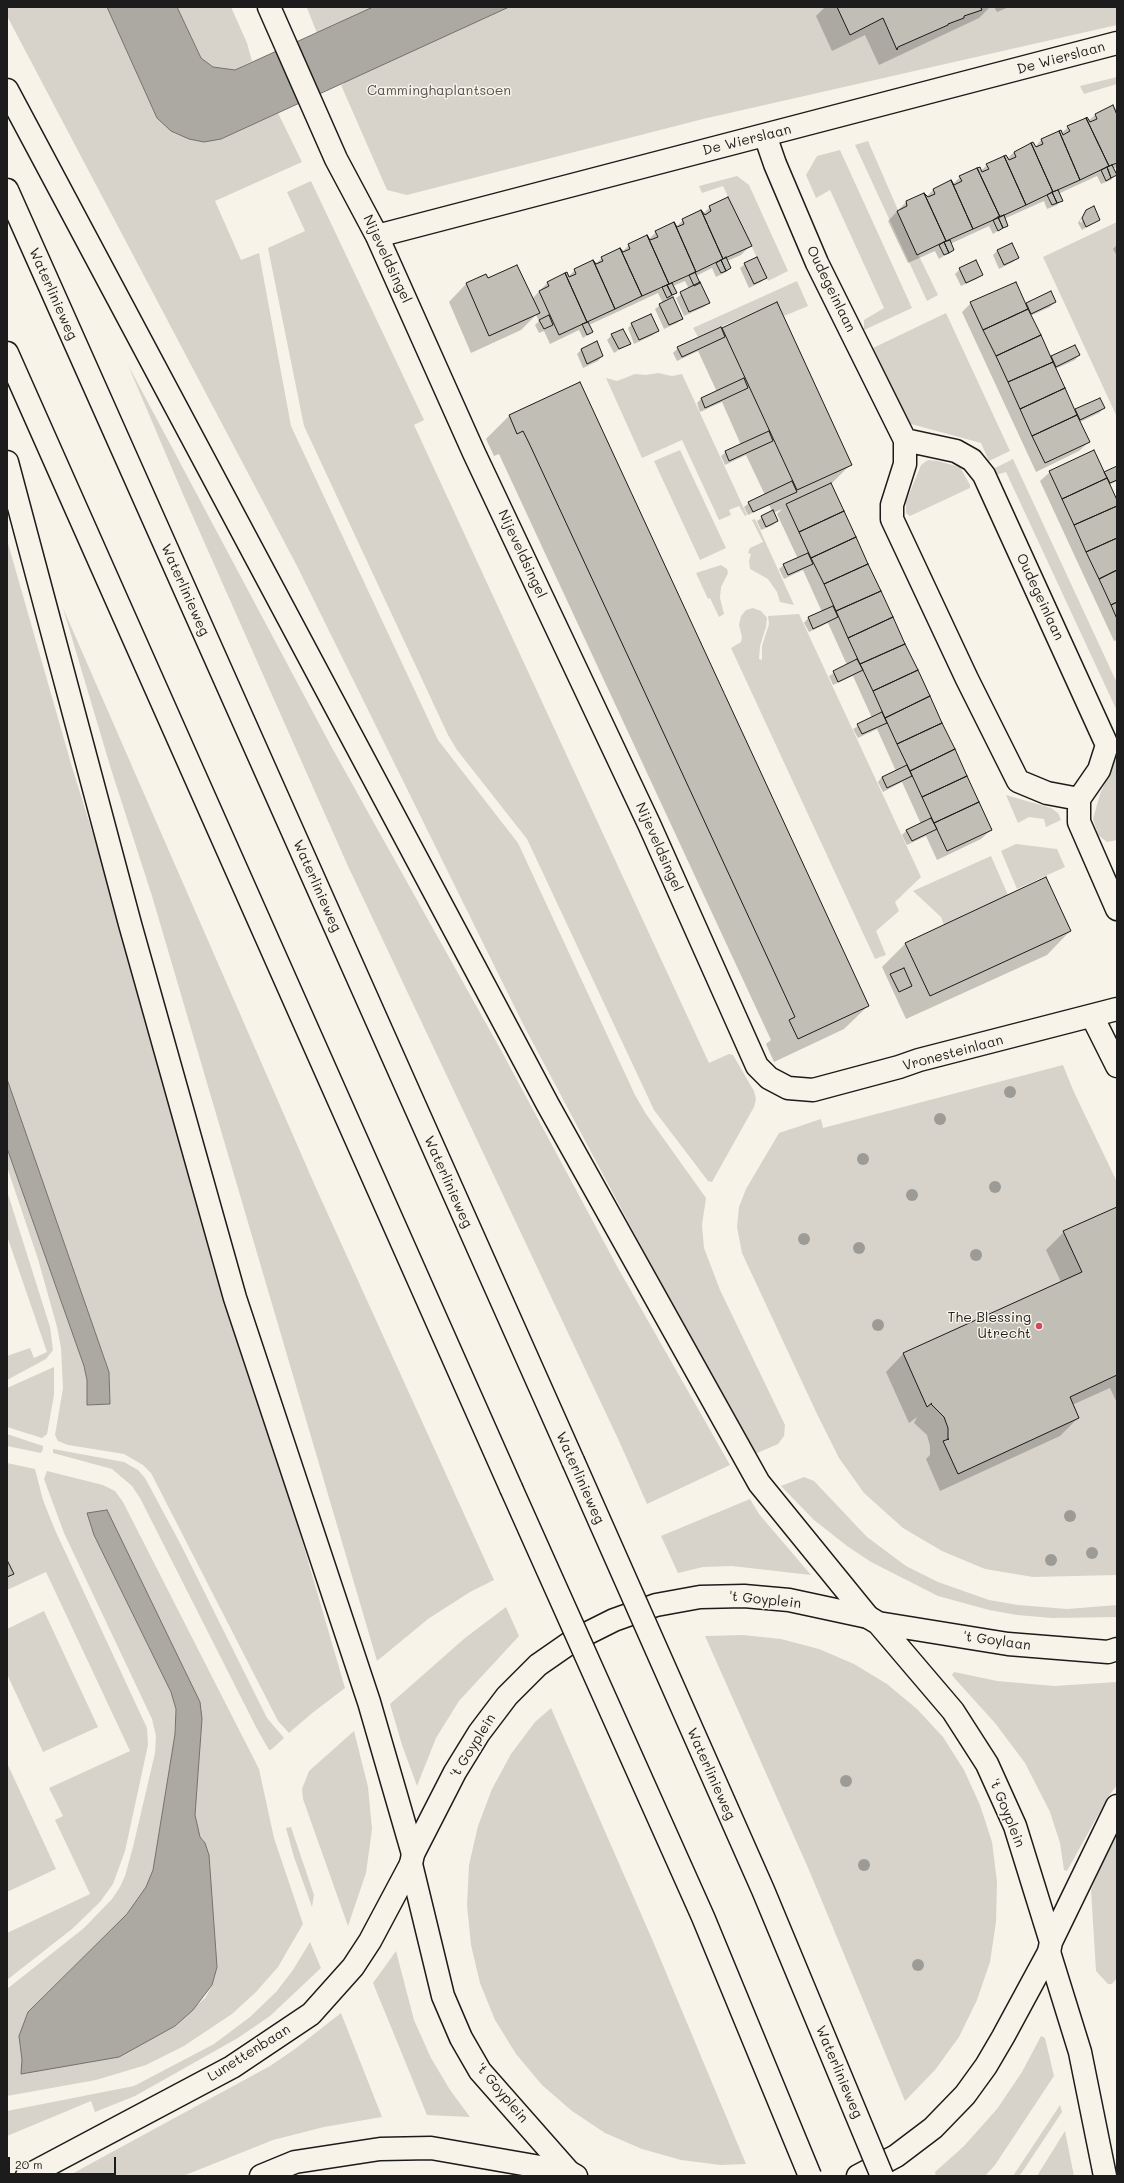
<!DOCTYPE html>
<html>
<head>
<meta charset="utf-8">
<style>
  body { margin:0 }
  #map { position:relative; width:1124px; height:2183px; overflow:hidden; background:#f7f3e8; font-family:Mali,sans-serif }
  canvas { display:block }
  .frame { position:absolute; inset:0; border:8px solid #1c1c1c; pointer-events:none }
  .scale { position:absolute; left:8px; top:2157px; width:108px; height:18px; box-sizing:border-box; border:2px solid #1c1c1c; border-top:0; padding-left:5px; font-size:12px; line-height:14px; white-space:nowrap; color:#1c1c1c; -webkit-text-stroke:3px #f7f3e8; paint-order:stroke }
</style>
</head>
<body>
<div id="map">
<canvas width="1124" height="2183"></canvas>
<div class="frame"></div>
<div class="scale">20 m</div>
</div>
<script>
const g = document.querySelector('canvas').getContext('2d');
g.lineJoin = 'round';
function paint(path, color) { g.fillStyle = color; g.fill(path, 'evenodd'); }
const shape = rows => new Path2D(rows.map(r => 'M' + r).join(''));
function trace(path, color, width, dash) { g.strokeStyle = color; g.lineWidth = width; g.lineCap = dash ? 'butt' : 'round'; g.setLineDash(dash || []); g.stroke(path); }
function label(font, color, halo, rows, align = 'center') {
  g.font = font + ' Mali,sans-serif'; g.lineWidth = 3; g.setLineDash([]); g.textBaseline = 'middle'; g.strokeStyle = halo; g.fillStyle = color; for (const [text, x, y, turn = 0] of rows) {
    g.save(); g.translate(x, y); g.rotate((+turn || 0) * Math.PI / 180); g.textAlign = isNaN(turn) ? turn : align; if (halo) g.strokeText(text, 0, 0); g.fillText(text, 0, 0); g.restore();
  }
}
const green = shape([
  [7,7,107,7,157,118,221,139,278,113,302,162,215,201,241,260,259,253,291,426,438,740,518,843,635,1095,646,1114,706,1198,702,1225,704,1248,720,1290,785,1425,784,1436,778,1444,755,1454,648,1259,524,1026,297,566,7,16],
  [177,7,231,7,247,43,252,61,235,70,213,67,201,58],
  [1117,7,1117,25,703,119,407,195,387,190,341,85,344,84,322,31,317,33,307,8],
  [1117,77,1117,84,1084,94,1080,86],
  [868,141,898,210,897,211,938,295,927,301,855,145],
  [840,150,912,308,864,330,864,320,884,308,830,190,816,198,806,175,817,156],
  [737,176,749,185,788,271,768,281,723,186,702,193,699,186],
  [311,181,424,420,414,425,709,1063,729,1054,733,1055,754,1091,756,1099,754,1107,712,1182,708,1181,654,1110,527,839,457,750,448,735,304,426,268,248,305,231,287,192],
  [1117,222,1117,417,1043,257],
  [797,281,808,306,784,316,777,302,698,337,693,328],
  [946,313,1010,451,989,461,981,443,911,424,906,419,873,348],
  [128,365,331,746,502,1052,618,1268,730,1465,647,1504,619,1441,347,864,182,492],
  [658,373,672,376,682,374,747,515,745,516,739,506,729,510,731,515,719,520,682,440,642,458,606,378,617,381,635,374,646,375],
  [680,450,726,548,700,560,654,461],
  [1013,459,1117,683,1117,711,1006,472,996,475,993,469],
  [928,460,938,461,960,467,970,485,970,488,910,516,906,513,906,502,921,465],
  [755,519,794,605,780,602,777,592,768,579,750,569,749,561,751,554,748,553,750,548,763,542,752,520],
  [7,540,72,767,145,1001,345,1688,311,1714,289,1733,278,1721,151,1473,143,1465,124,1454,68,1445,58,1441,55,1435,63,1388,61,1348,57,1327,38,1259,7,1167,7,1148,84,1366,87,1380,87,1405,109,1404,110,1387,109,1372,7,1079],
  [721,565,727,569,728,573,721,587,720,598,724,614,719,617,710,598,708,599,696,573],
  [63,608,316,1188,494,1580,470,1592,428,1619,377,1661,152,896,111,769],
  [753,608,761,611,767,618,766,627,760,646,759,659,762,660,762,646,769,624,768,616,799,614,921,877,895,902,899,911,876,931,886,955,875,959,731,648,741,642,742,637,739,625,741,616,746,610],
  [1117,756,1117,840,1107,842,1098,835,1093,819,1100,794],
  [1006,795,1051,808,1058,813,1061,820,1046,827,1044,819,1029,817,1018,823],
  [1016,844,1057,849,1065,867,1017,889,1001,851],
  [991,856,1008,895,944,925,941,917,913,891],
  [1063,1065,1073,1090,1117,1182,1117,1575,1033,1577,985,1569,942,1551,903,1528,864,1493,839,1458,817,1414,742,1253,737,1227,739,1207,746,1189,779,1133,821,1119,823,1128],
  [7,1191,50,1327,53,1350,46,1359,7,1380,7,1356,30,1348,34,1358,47,1352,7,1236],
  [54,1367,54,1395,47,1434,42,1438,7,1427,7,1388],
  [7,1434,43,1446,43,1449,41,1453,7,1446],
  [53,1449,124,1462,138,1470,145,1478,181,1545,267,1718,284,1738,272,1749,269,1750,257,1729,140,1498,132,1486,112,1469,53,1453],
  [7,1463,35,1469,43,1500,55,1530,147,1728,148,1745,125,1851,113,1884,100,1902,72,1929,7,1980,7,1933,90,1894,55,1820,63,1816,49,1788,130,1751,46,1572,7,1590],
  [47,1471,103,1485,115,1491,123,1502,259,1769,274,1838,303,1924,278,1967,256,1992,232,2014,184,2046,146,2065,96,2080,7,2096,7,1989,84,1928,112,1899,120,1887,125,1876,133,1847,155,1753,156,1736,152,1719,64,1533,44,1479],
  [87,1513,202,1719,195,1815,200,1837,205,1843,209,1855,217,1967,212,1986,205,1998,175,2026,22,2060,19,2036,28,2012,127,1914,147,1887,153,1870,175,1734,176,1709,171,1692,94,1535],
  [804,1477,814,1481,867,1537,906,1566,938,1582,989,1600,1018,1605,1067,1609,1117,1605,1117,1617,1052,1618,1017,1615,989,1610,938,1596,871,1562,847,1546,814,1520,781,1486],
  [750,1499,759,1514,811,1575,732,1566,703,1567,678,1573,661,1536],
  [506,1607,519,1636,459,1701,436,1738,417,1786,402,1745,390,1704,465,1638],
  [44,1611,98,1727,43,1752,7,1674,7,1629],
  [743,1635,781,1639,819,1649,854,1664,887,1684,917,1709,943,1737,964,1770,980,1805,992,1842,997,1882,996,1922,990,1962,977,2000,959,2037,935,2070,905,2101,809,1870,705,1636],
  [954,1672,997,1681,1054,1686,1117,1682,1117,1785,1108,1797,1067,1871,1064,1870,1060,1843,1050,1812,1025,1763,995,1723,956,1680,952,1675],
  [551,1708,652,1939,746,2164,721,2165,681,2160,642,2149,605,2133,572,2111,542,2085,516,2054,495,2020,480,1983,471,1945,467,1905,469,1865,478,1826,492,1789,511,1754,535,1722],
  [354,1731,368,1787,372,1829,366,1873,348,1926,303,1799,302,1789,309,1771],
  [7,1763,56,1869,7,1892],
  [291,1827,314,1895,312,1907,294,1857,286,1828],
  [1117,1831,1117,1978,1112,1984,1108,1984,1096,1971,1091,1890,1110,1843],
  [310,1942,321,1968,270,2016,238,2038,135,2096,95,2112,91,2101,7,2136,7,2111,134,2086,214,2044,250,2017,276,1992,293,1970],
  [396,1951,414,2020,431,2058,450,2090,470,2117,427,2115,373,1983],
  [341,2013,382,2117,324,2127,273,2140,183,2176,68,2176,270,2066,295,2049],
  [1041,2036,1045,2038,1054,2076,995,2165,985,2176,936,2176,935,2172,964,2146,997,2109,1022,2072],
  [1060,2105,1062,2112,1025,2168,1019,2176,1013,2176],
  [1065,2131,1074,2176,1037,2176]
]);
const water = shape([
  [107,7,177,7,201,58,213,67,235,70,373,7,509,7,221,139,204,142,189,139,171,131,157,118,107,7],
  [7,1079,109,1372,110,1404,87,1405,87,1380,84,1366,7,1148,7,1079],
  [107,1510,200,1702,202,1719,195,1815,200,1837,205,1843,209,1855,217,1967,212,1985,193,2010,175,2026,119,2057,21,2074,22,2060,19,2036,28,2012,127,1914,146,1887,153,1870,175,1734,176,1709,171,1692,94,1535,87,1513,107,1510]
]);
const shadow = shape([
  [825,7,990,7,979,18,879,65,865,35,832,51,816,16],
  [994,7,1009,7,997,12],
  [1114,106,1116,109,1117,108,1117,167,1112,169,1115,175,1111,180,1101,184,1097,176,1058,194,1061,201,1057,205,1047,209,1044,201,1004,219,1007,225,993,234,989,226,950,244,953,250,939,259,935,251,908,263,888,221,906,202,925,194,926,197,933,190,952,181,953,184,960,177,980,172,987,165,1007,159,1014,152,1033,144,1035,147,1041,140,1060,131,1061,134,1068,127,1088,121,1095,115],
  [729,199,751,245,741,255,727,261,730,268,726,272,716,277,712,268,696,276,709,303,704,307,684,316,676,298,689,289,685,281,673,286,676,293,668,300,682,319,677,323,664,329,655,309,663,303,658,293,589,325,592,332,583,338,579,330,550,344,544,331,539,333,535,325,539,321,536,315,521,330,471,353,449,302,466,284,486,275,488,280,532,299,548,282,568,277,575,270,595,264,602,258,622,252,629,245,649,239,656,232,676,227,683,220,703,214,710,207],
  [730,254,731,256,660,289,659,287],
  [1086,213,1099,219,1082,230,1078,223,1083,215,1080,222,1081,223],
  [1011,245,1017,258,1013,262,999,269,993,255,997,251],
  [1117,245,1117,256,1113,249],
  [745,264,766,278,761,282,749,288,740,268],
  [960,269,982,275,977,279,961,286,955,274],
  [1055,302,1050,307,1030,316,1050,358,1075,346,1079,355,1075,360,1055,369,1074,411,1104,408,1099,413,1080,422,1089,442,1079,451,1036,472,962,312,971,303,1025,305],
  [776,304,851,464,831,484,991,830,981,839,937,860,926,836,907,845,902,835,907,830,921,824,902,782,883,792,878,782,882,777,896,771,877,729,858,738,853,729,872,718,853,676,833,685,829,676,847,665,828,623,809,632,804,623,808,618,822,612,803,570,784,579,779,569,784,565,798,559,777,514,782,509,773,513,777,521,773,525,761,530,757,521,772,511,769,505,748,515,744,507,749,503,765,495,746,455,725,465,721,456,726,452,741,445,722,402,700,412,697,403,701,399,717,392,698,351,677,361,673,353,678,348],
  [632,324,657,330,653,335,634,344,628,328],
  [612,335,630,343,614,353,607,340],
  [596,343,602,356,598,361,583,368,577,354,581,350],
  [579,383,699,642,702,642,700,644,868,1006,844,1029,774,1062,766,1044,771,1040,505,467,499,454,494,456,486,439,509,416],
  [1117,467,1117,481,1109,485,1117,503,1117,640,1114,641,1040,481,1050,472,1104,474],
  [1070,931,1047,955,906,1019,882,967,906,943],
  [1117,1208,1117,1403,1110,1388,1072,1405,1078,1418,1060,1436,940,1491,926,1459,930,1455,930,1446,927,1435,914,1423,917,1417,909,1423,886,1372,903,1354,1061,1282,1046,1250,1064,1232]
]);
const building = shape([
  [837,7,983,7,981,8,982,10,964,16,964,18,948,24,948,25,898,47,897,50,883,18,850,35,837,7],
  [1113,105,1117,115,1117,163,1109,166,1086,118,1087,117,1090,122,1097,119,1095,114,1113,105],
  [1086,118,1109,166,1080,180,1059,131,1061,130,1063,135,1070,131,1067,126,1086,118],
  [1059,131,1080,180,1053,192,1031,143,1033,142,1036,147,1043,144,1041,139,1059,131],
  [1031,143,1053,192,1026,205,1004,156,1006,155,1009,160,1016,157,1014,152,1031,143],
  [1004,156,1026,205,1000,217,977,168,980,167,982,172,989,169,986,164,1004,156],
  [1112,165,1117,175,1111,178,1107,167,1112,165],
  [1107,167,1111,178,1106,181,1101,170,1107,167],
  [977,168,1000,217,973,229,951,180,954,185,962,181,959,176,977,168],
  [951,180,973,229,946,241,924,193,928,197,935,194,933,189,951,180],
  [1058,190,1063,201,1057,203,1052,192,1058,190],
  [1052,192,1057,203,1052,205,1047,195,1052,192],
  [924,193,946,241,917,255,897,211,907,206,906,201,924,193],
  [728,197,752,246,723,259,701,210,705,215,711,211,709,206,728,197],
  [1094,206,1100,220,1086,227,1082,218,1086,210,1094,206],
  [701,210,723,259,696,272,674,222,677,227,684,224,682,219,701,210],
  [1004,215,1008,226,1003,228,998,217,1004,215],
  [998,217,1003,228,998,231,993,220,998,217],
  [674,222,696,272,669,284,647,235,650,240,658,237,655,231,674,222],
  [647,235,669,284,642,296,620,248,623,252,630,249,628,244,647,235],
  [950,240,954,250,949,253,944,242,950,240],
  [944,242,949,253,944,255,939,245,944,242],
  [1012,243,1019,258,1004,265,997,250,1012,243],
  [620,248,642,296,615,309,593,260,596,264,603,261,601,257,620,248],
  [726,257,731,268,726,271,721,260,726,257],
  [757,257,767,278,754,284,744,263,757,257],
  [593,260,615,309,587,322,565,273,567,272,569,277,576,274,574,269,593,260],
  [721,260,726,271,721,273,716,263,721,260],
  [976,260,983,275,966,283,959,268,976,260],
  [517,265,540,313,489,336,466,283,486,274,488,278,517,265],
  [695,272,700,283,694,286,689,275,695,272],
  [565,273,587,322,559,335,539,291,549,286,547,282,565,273],
  [700,282,710,303,689,312,680,292,700,282],
  [1016,282,1028,309,983,330,970,302,1016,282],
  [672,283,677,293,672,295,667,285,672,283],
  [667,285,672,295,667,298,662,287,667,285],
  [1051,291,1056,302,1031,314,1026,303,1051,291],
  [673,297,683,319,669,325,659,304,673,297],
  [777,302,852,465,797,490,722,328,777,302],
  [1028,309,1041,335,996,356,983,330,1028,309],
  [651,314,659,331,639,340,631,323,651,314],
  [549,315,553,325,544,329,539,320,549,315],
  [588,322,593,332,587,335,582,324,588,322],
  [721,327,725,337,682,357,677,347,721,327],
  [623,329,631,344,619,349,611,334,623,329],
  [1041,335,1053,362,1008,382,996,356,1041,335],
  [597,341,603,356,587,364,581,349,597,341],
  [1075,345,1080,355,1056,367,1051,356,1075,345],
  [1053,362,1065,388,1020,409,1008,382,1053,362],
  [744,378,748,388,705,408,701,398,744,378],
  [580,382,869,1006,798,1039,789,1020,795,1017,633,667,529,443,523,431,517,434,509,415,580,382],
  [1065,388,1077,415,1032,436,1020,409,1065,388],
  [1100,398,1105,408,1080,420,1075,409,1100,398],
  [1077,415,1090,442,1045,463,1032,436,1077,415],
  [769,431,773,441,729,461,725,451,769,431],
  [1094,450,1107,478,1062,499,1049,471,1094,450],
  [1117,466,1117,480,1110,483,1104,472,1117,466],
  [1107,478,1117,500,1117,506,1074,525,1062,499,1107,478],
  [792,481,797,492,753,512,748,502,792,481],
  [831,483,844,511,799,532,786,504,831,483],
  [1117,506,1117,538,1086,552,1074,525,1117,506],
  [773,510,778,521,766,527,761,516,773,510],
  [844,511,856,537,811,558,799,532,844,511],
  [856,537,868,564,824,584,811,558,856,537],
  [1117,538,1117,570,1099,579,1086,552,1117,538],
  [808,553,813,564,788,575,783,564,808,553],
  [868,564,881,591,836,611,824,584,868,564],
  [1117,570,1117,602,1111,605,1099,579,1117,570],
  [881,591,893,617,848,638,836,611,881,591],
  [1117,602,1117,619,1111,605,1117,602],
  [833,606,838,617,813,629,808,617,833,606],
  [893,617,905,644,860,664,848,638,893,617],
  [905,644,918,670,873,691,860,664,905,644],
  [857,659,863,670,838,682,833,671,857,659],
  [918,670,930,696,885,718,873,691,918,670],
  [930,696,942,723,897,744,885,718,930,696],
  [882,712,887,723,862,734,857,724,882,712],
  [942,723,955,749,910,771,897,744,942,723],
  [955,749,967,776,922,797,910,771,955,749],
  [907,765,912,776,887,788,882,777,907,765],
  [967,776,979,802,934,823,922,797,967,776],
  [979,802,992,830,947,851,934,823,979,802],
  [931,818,937,829,912,841,906,830,931,818],
  [1046,877,1071,931,930,996,905,943,1046,877],
  [904,968,912,986,899,992,890,974,904,968],
  [1117,1207,1117,1375,1070,1397,1079,1418,958,1474,943,1441,949,1439,948,1439,948,1428,944,1417,931,1404,932,1403,927,1407,903,1353,1082,1272,1063,1231,1117,1207],
  [7,1560,14,1574,7,1577,7,1560]
]);
const minor = shape([
  [269,7,336,159,377,236,474,453,649,824,757,1066,769,1078,788,1088,813,1090,899,1067,919,1060,1117,1009],
  [765,135,775,164,817,263,905,440,905,464,892,505,892,519,967,679,1018,781,1047,793,1079,799],
  [377,236,1117,43],
  [905,440,956,451,972,460,984,475,1107,745,1099,770,1079,799,1079,822,1117,909],
  [1092,1016,1117,1066]
]);
const tertiary = shape([
  [27,2176,232,2067,311,2014,353,1967,370,1941,411,1864],
  [261,2176,295,2162,380,2149,431,2148,569,2172]
]);
const secondary = shape([
  [878,1623,1008,1644,1108,1652,1117,1649],
  [1051,1942,1117,1806],
  [576,2176,569,2172,480,2071,461,2038,443,1996,411,1864,413,1854,455,1772,479,1733,507,1696,538,1665,574,1640,614,1620,656,1605,700,1597,744,1596,789,1600,868,1617,878,1623,953,1711,987,1764,1015,1826,1051,1942,1049,1952,1003,2037,986,2066,965,2095,933,2128,896,2156,858,2176]
]);
const primary = shape([
  [7,90,548,1105,759,1483,868,1617],
  [7,190,573,1461],
  [7,353,511,1488],
  [7,462,130,924,235,1298,369,1702,413,1854],
  [1049,1952,1080,2052,1105,2176]
]);
const primaryBridge = shape([
  [573,1461,763,1890,882,2176],
  [511,1488,703,1917,810,2176]
]);
const trees = [
  [1010,1092],
  [940,1119],
  [863,1159],
  [995,1187],
  [912,1195],
  [804,1239],
  [859,1248],
  [976,1255],
  [878,1325],
  [1070,1516],
  [1092,1553],
  [1051,1560],
  [846,1781],
  [864,1865],
  [918,1965]
];
const markers = [
  [1039,1326,4,"#d1495b"]
];
const streetNames = [
  ["De Wierslaan",1061,58,-15],
  ["De Wierslaan",747,140,-14],
  ["Nijeveldsingel",387,259,65],
  ["Oudegeinlaan",831,289,64],
  ["Waterlinieweg",53,294,66],
  ["Nijeveldsingel",522,554,65],
  ["Waterlinieweg",185,590,66],
  ["Oudegeinlaan",1040,597,65],
  ["Nijeveldsingel",659,847,66],
  ["Waterlinieweg",317,886,66],
  ["Vronesteinlaan",953,1053,-15],
  ["Waterlinieweg",448,1182,66],
  ["Waterlinieweg",580,1478,66],
  ["'t Goyplein",765,1600,6],
  ["'t Goylaan",997,1641,8],
  ["'t Goyplein",473,1746,-58],
  ["Waterlinieweg",711,1774,66],
  ["'t Goyplein",1007,1813,68],
  ["Lunettenbaan",249,2053,-32],
  ["Waterlinieweg",839,2072,67],
  ["'t Goyplein",502,2093,50]
];
const parkNames = [
  ["Camminghaplantsoen",439,91]
];
const poiNames = [
  ["The Blessing",1031,1318],
  ["Utrecht",1031,1334]
];
paint(green, '#d7d3cb');
paint(water, '#aca9a2');
trace(water, '#72716c', 1);
paint(shadow, '#0003');
paint(building, '#c0beb5');
trace(building, '#1c1c1c', 1);
trace(minor, '#1c1c1c', 25);
trace(tertiary, '#1c1c1c', 25);
trace(secondary, '#1c1c1c', 25);
trace(primary, '#1c1c1c', 25);
trace(minor, '#f7f3e8', 22);
trace(tertiary, '#f7f3e8', 22);
trace(secondary, '#f7f3e8', 22);
trace(primary, '#f7f3e8', 22);
trace(primaryBridge, '#1c1c1c', 25, []);
trace(primaryBridge, '#f7f3e8', 22);
g.fillStyle = '#9d9b95';
for (const [x, y] of trees) { g.beginPath(); g.arc(x, y, 6, 0, 2 * Math.PI); g.fill(); }
for (const [x, y, r, color] of markers) { const dot = new Path2D(); dot.arc(x, y, r, 0, 2 * Math.PI); g.fillStyle = color; g.fill(dot); trace(dot, '#f7f3e8', 1.5); }
label('14px', '#1c1c1c', '#f7f3e8', streetNames);
label('14px', '#545351', '#f7f3e8', parkNames);
label('14px', '#1c1c1c', '#f7f3e8', poiNames, 'right');
</script>
</body>
</html>
